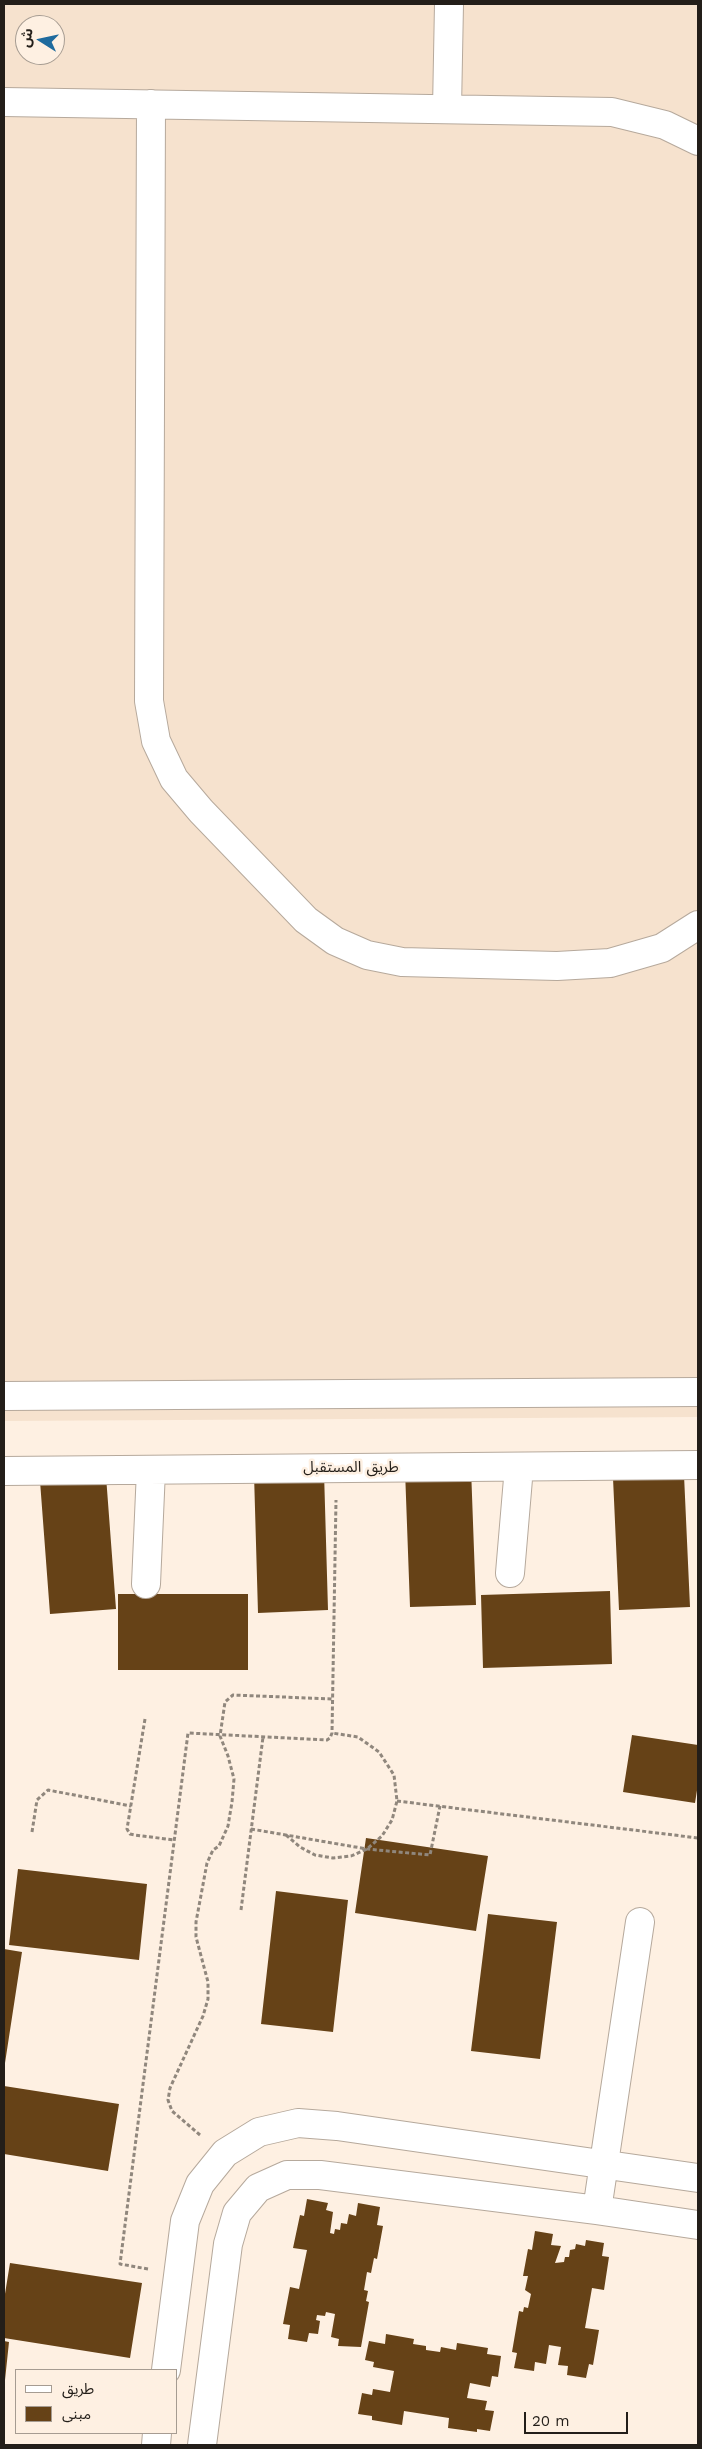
<!DOCTYPE html>
<html>
<head>
<meta charset="utf-8">
<style>
  body { margin:0 }
  #map { position:relative; width:702px; height:2449px; overflow:hidden; background:#fef0e2; font-family:"Work Sans","Noto Sans Arabic",sans-serif }
  canvas { display:block }
  .frame { position:absolute; inset:0; border:5px solid #231e19; pointer-events:none }
  .legend { position:absolute; left:15px; top:2369px; width:162px; height:65px; box-sizing:border-box; background:#fef0e2; border:1px solid #a69c92; margin:0; padding:6px 9px; list-style:none; font-size:15px; color:#231e19 }
  .legend li { display:flex; align-items:center; gap:10px; height:25px }
  .legend b { width:25px; border:1px solid #a69c92 }
  .north { position:absolute; left:15px; top:15px; width:50px; height:50px; box-sizing:border-box; background:#fef0e2; border:1px solid #a69c92; border-radius:50%; rotate:280deg; font-size:14px; font-weight:700; line-height:20px; text-align:center; color:#231e19 }
  .north::after { content:''; display:block; margin:auto; width:18px; height:22px; background:#1f6b9e; clip-path:polygon(50% 0,100% 100%,50% 72%,0 100%) }
  .scale { position:absolute; left:524px; top:2412px; width:104px; height:22px; box-sizing:border-box; border:2px solid #231e19; border-top:0; padding-left:6px; font-size:15px; line-height:18px; white-space:nowrap; color:#231e19; -webkit-text-stroke:4px #fef0e2; paint-order:stroke }
</style>
</head>
<body>
<div id="map">
<canvas width="702" height="2449"></canvas>
<div class="frame"></div>
<ul class="legend">
<li><b style="height:6px;background:#fff"></b>طريق</li>
<li><b style="height:14px;background:#664217"></b>مبنى</li>
</ul>
<div class="north">ش</div>
<div class="scale">20 m</div>
</div>
<script>
const g = document.querySelector('canvas').getContext('2d');
g.lineJoin = 'round';
function paint(path, color) { g.fillStyle = color; g.fill(path, 'evenodd'); }
const shape = rows => new Path2D(rows.map(r => 'M' + r).join(''));
function trace(path, color, width, dash) { g.strokeStyle = color; g.lineWidth = width; g.lineCap = dash ? 'butt' : 'round'; g.setLineDash(dash || []); g.stroke(path); }
function label(font, color, halo, rows, align = 'center') {
  g.font = font + ' "Work Sans","Noto Sans Arabic",sans-serif'; g.lineWidth = 5; g.setLineDash([]); g.textBaseline = 'middle'; g.strokeStyle = halo; g.fillStyle = color; for (const [text, x, y, turn = 0] of rows) {
    g.save(); g.translate(x, y); g.rotate((+turn || 0) * Math.PI / 180); g.textAlign = isNaN(turn) ? turn : align; if (halo) g.strokeText(text, 0, 0); g.fillText(text, 0, 0); g.restore();
  }
}
const built = shape([
  [4,4,698,4,698,1417,4,1421],
  [25,25,55,25,55,55,25,55]
]);
const building = shape([
  [471,1468,476,1605,410,1607,405,1470],
  [324,1472,328,1610,258,1613,254,1474],
  [684,1475,690,1607,619,1610,613,1478],
  [106,1476,116,1609,50,1614,40,1481],
  [610,1591,612,1664,483,1668,481,1595],
  [118,1594,248,1594,248,1670,118,1670],
  [632,1735,698,1745,698,1784,695,1803,623,1792],
  [366,1838,488,1856,476,1931,355,1913],
  [18,1869,147,1884,139,1960,9,1945],
  [276,1891,348,1900,333,2032,261,2024],
  [488,1914,557,1922,540,2059,471,2051],
  [4,1949,22,1952,5,2063,4,2063],
  [4,2086,119,2104,108,2171,4,2154],
  [307,2199,328,2203,326,2210,333,2212,330,2233,334,2234,335,2229,340,2230,341,2223,347,2224,349,2214,356,2216,358,2203,380,2207,377,2225,383,2226,377,2259,374,2258,371,2273,367,2272,364,2290,368,2291,366,2301,369,2302,361,2347,338,2346,339,2339,331,2337,335,2314,326,2312,325,2316,317,2315,316,2320,320,2321,318,2334,309,2333,307,2342,288,2339,290,2325,283,2324,290,2287,299,2289,307,2250,293,2248,300,2215,304,2216],
  [535,2231,553,2234,551,2245,561,2246,555,2263,564,2262,565,2257,569,2257,570,2250,575,2249,576,2244,585,2246,586,2240,604,2243,602,2256,609,2257,604,2290,592,2288,585,2328,599,2330,593,2365,589,2364,586,2378,567,2375,568,2366,558,2365,561,2347,549,2345,546,2364,535,2362,534,2371,514,2368,517,2353,512,2352,519,2311,523,2312,524,2307,528,2308,531,2294,525,2290,528,2276,523,2276,528,2249,532,2250],
  [10,2263,142,2283,130,2358,4,2338,4,2300],
  [386,2334,414,2339,413,2344,426,2346,426,2350,440,2352,441,2347,456,2350,457,2343,488,2348,487,2354,501,2356,498,2377,492,2376,490,2387,470,2383,467,2398,487,2401,485,2410,494,2411,490,2431,477,2429,477,2432,448,2428,449,2418,404,2411,402,2425,372,2420,372,2416,358,2414,362,2393,372,2395,373,2389,390,2392,394,2371,373,2367,374,2362,365,2360,369,2341,385,2344],
  [4,2341,9,2342,5,2380,4,2380]
]);
const path = shape([
  [145,1719,127,1829,130,1834,135,1835,174,1840],
  [397,1801,698,1838],
  [251,1829,367,1849,430,1855,440,1806],
  [32,1832,37,1800,48,1790,131,1806],
  [286,1835,300,1847,315,1855,333,1858,351,1856,367,1849,382,1836,392,1820,397,1801,394,1775,379,1752,358,1737,332,1733],
  [241,1910,263,1737],
  [200,2135,172,2111,168,2100,170,2088,203,2016,208,1999,208,1982,196,1937,196,1922,207,1863,213,1850,219,1846,228,1826,232,1802,234,1779,228,1756,220,1736,225,1702,233,1695,333,1699],
  [148,2269,120,2264,188,1733,327,1740,330,1738,332,1733,336,1500]
]);
const minor = shape([
  [4,102,612,112,665,125,698,141],
  [151,104,149,701,156,741,174,779,201,811,306,920,335,941,367,955,402,962,557,966,610,963,662,948,698,925],
  [447,109,449,4],
  [4,1396,698,1392],
  [4,1471,698,1465],
  [510,1573,519,1467],
  [146,1584,151,1470],
  [597,2210,640,1922],
  [166,2370,185,2221,200,2184,225,2153,259,2132,298,2123,337,2126,698,2178],
  [156,2445,157,2433],
  [202,2445,228,2244,237,2213,258,2188,287,2175,320,2175,597,2210,698,2225]
]);
const streetNames = [
  ["طريق المستقبل",351,1468]
];
paint(built, '#f6e2ce');
paint(building, '#664217');
trace(minor, '#b6a99c', 30);
trace(path, '#90877d', 3, [4, 2.5]);
trace(minor, '#fff', 28);
label('15px', '#231e19', '#fef0e2', streetNames);
</script>
</body>
</html>
